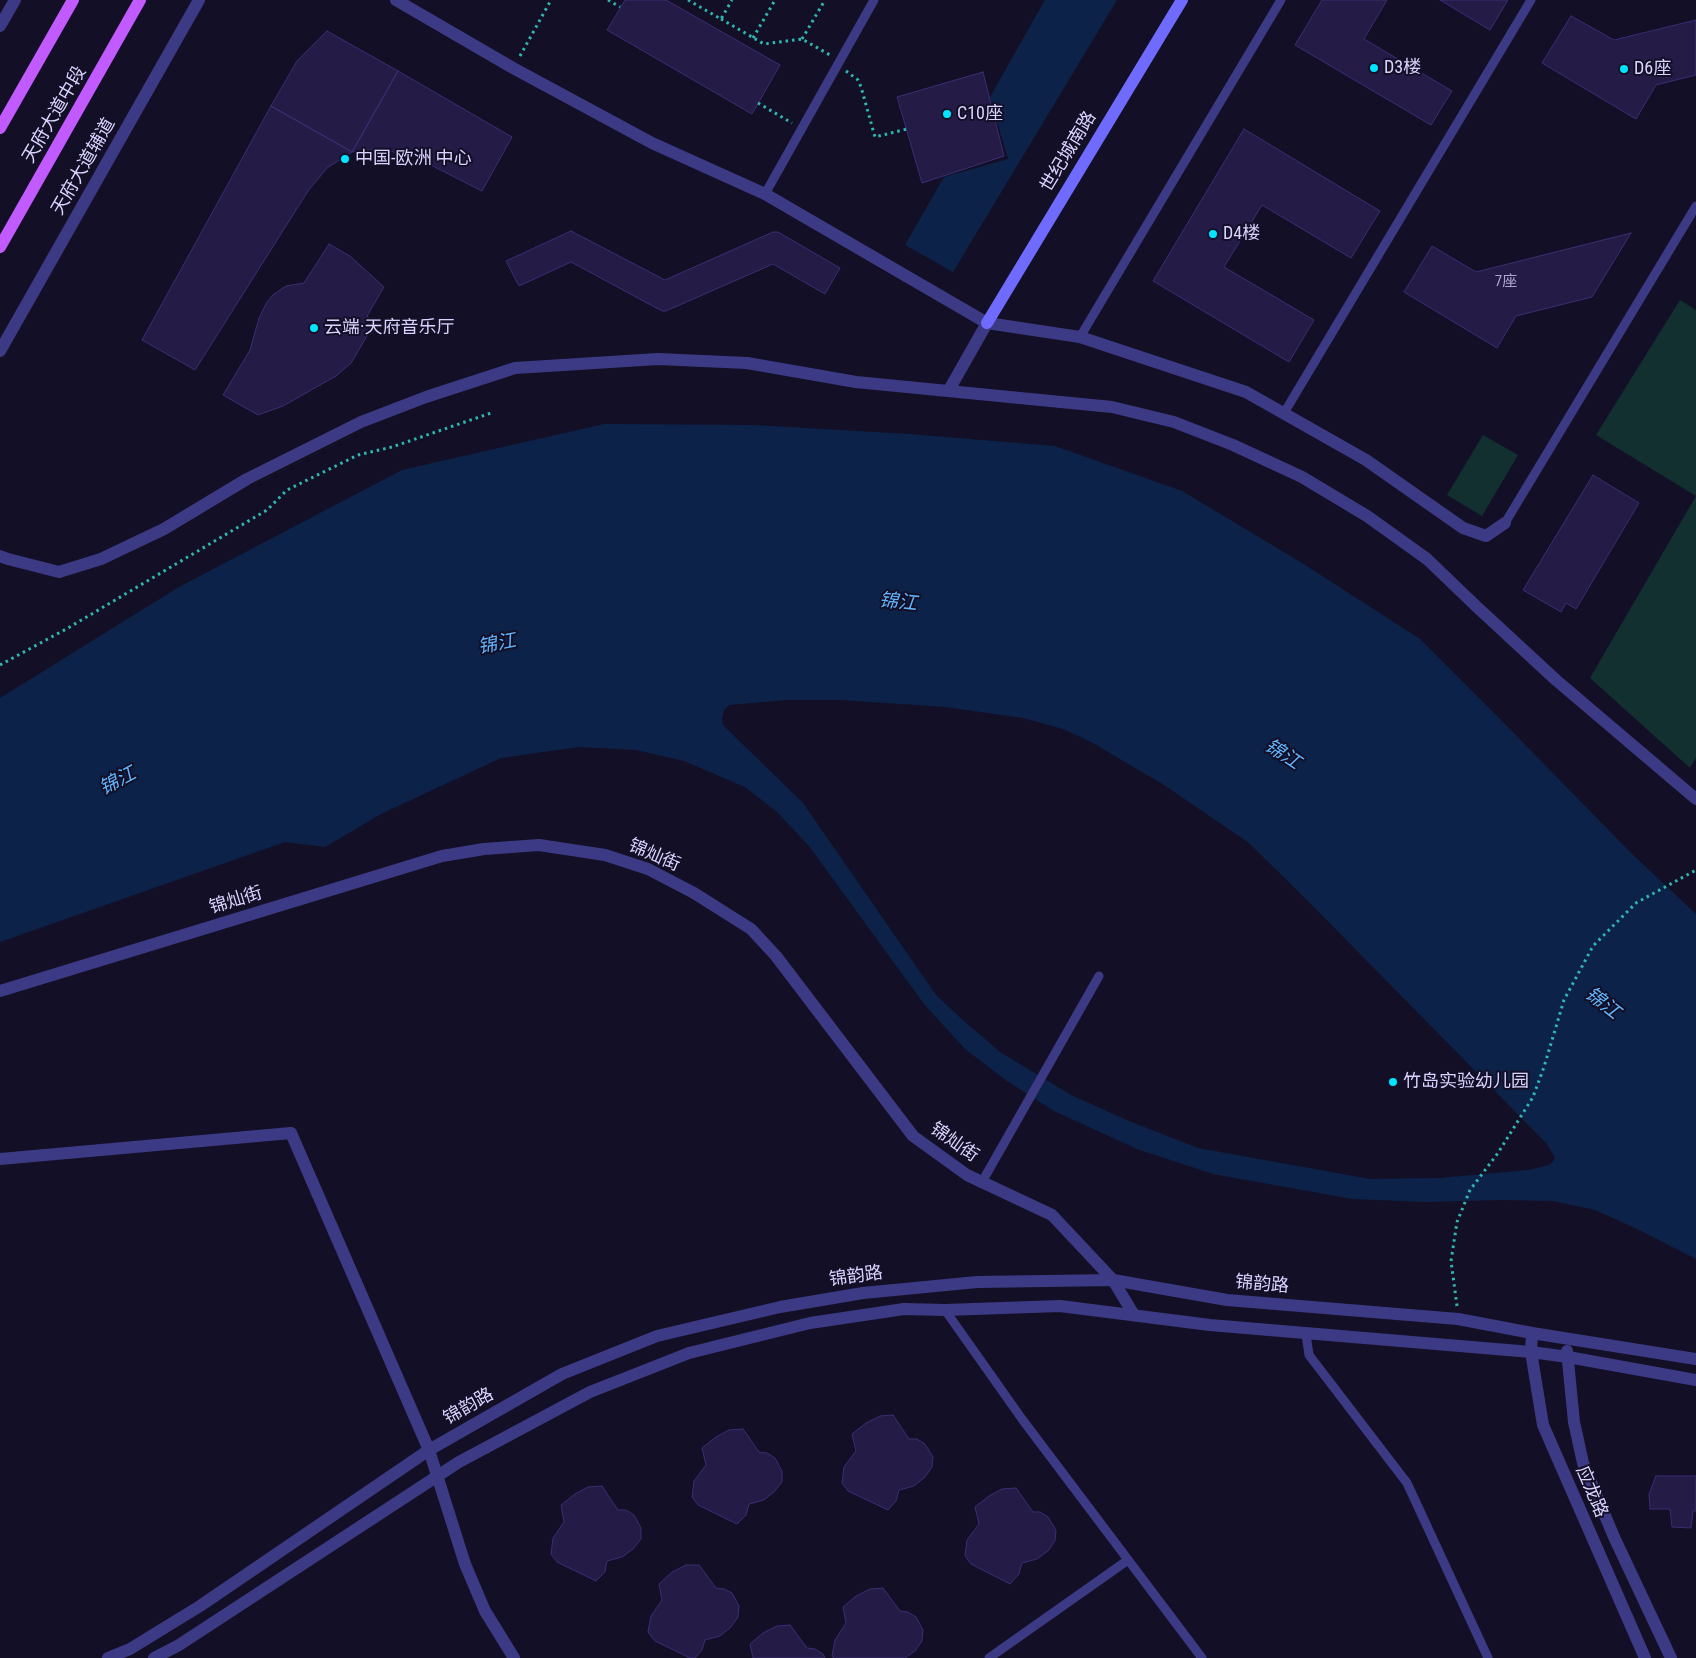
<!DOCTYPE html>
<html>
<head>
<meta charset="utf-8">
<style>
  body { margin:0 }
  canvas { display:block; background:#130f26 }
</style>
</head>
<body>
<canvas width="1696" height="1658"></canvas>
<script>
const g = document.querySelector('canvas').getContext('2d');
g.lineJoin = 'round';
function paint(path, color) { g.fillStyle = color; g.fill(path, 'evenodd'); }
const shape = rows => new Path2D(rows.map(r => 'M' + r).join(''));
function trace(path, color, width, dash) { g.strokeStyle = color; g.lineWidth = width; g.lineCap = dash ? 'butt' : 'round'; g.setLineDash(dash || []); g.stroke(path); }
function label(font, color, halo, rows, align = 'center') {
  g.font = font + ' "Roboto Condensed","Noto Sans SC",sans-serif'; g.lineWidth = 4; g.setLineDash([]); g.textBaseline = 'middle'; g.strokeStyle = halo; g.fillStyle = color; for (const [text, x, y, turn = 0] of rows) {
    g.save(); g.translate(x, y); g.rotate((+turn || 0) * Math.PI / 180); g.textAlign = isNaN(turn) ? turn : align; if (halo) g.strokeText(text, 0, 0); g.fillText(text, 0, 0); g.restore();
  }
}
const green = shape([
  [1680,300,1696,310,1696,758,1690,768,1590,678,1696,496,1596,435],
  [1483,435,1518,455,1482,516,1447,495]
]);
const water = shape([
  [1045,0,1117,0,953,272,905,245,944,177,1008,159,990,97],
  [604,424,754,425,909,434,1055,446,1182,491,1302,563,1420,639,1500,719,1631,853,1696,914,1696,1259,1635,1228,1595,1210,1553,1201,1502,1200,1426,1202,1352,1199,1213,1174,1137,1149,1054,1111,1007,1081,965,1049,924,1004,809,846,777,812,745,787,684,761,636,750,579,747,501,758,381,814,325,847,285,842,0,942,0,698,179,587,402,470],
  [787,700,840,700,945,707,1023,718,1063,729,1093,743,1164,785,1249,843,1309,902,1546,1143,1555,1157,1554,1160,1551,1164,1545,1166,1528,1170,1439,1178,1370,1179,1198,1148,1129,1121,1071,1095,1000,1052,965,1022,936,995,803,803,723,725,722,719,724,710,729,705]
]);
const building = shape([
  [625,0,666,0,780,65,752,114,607,30,625,0],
  [1322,0,1387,0,1364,39,1452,91,1431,125,1295,45,1322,0],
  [1440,0,1508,0,1490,30,1440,0],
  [1571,16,1614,40,1696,20,1696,75,1656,85,1636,119,1542,63,1571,16],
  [327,31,398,71,352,152,271,106,297,61,327,31],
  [398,71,512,137,482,191,413,156,384,150,363,150,352,152,398,71],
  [983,72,1004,156,922,183,897,97,983,72],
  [271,106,352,152,327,168,308,191,195,370,142,340,271,106],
  [1244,129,1380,211,1351,258,1262,205,1224,267,1314,320,1289,362,1153,281,1244,129],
  [571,231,665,280,773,232,778,232,840,268,825,294,773,264,666,311,662,311,571,262,519,286,506,261,571,231],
  [1631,233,1592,297,1516,316,1497,348,1404,292,1432,246,1476,272,1631,233],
  [329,244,350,256,384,287,367,316,374,324,351,363,336,376,283,406,258,415,223,395,250,350,259,318,267,302,274,294,286,286,304,283,329,244],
  [1593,475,1639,503,1576,609,1566,603,1561,612,1523,590,1593,475],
  [893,1415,909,1439,917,1439,925,1444,933,1457,932,1467,925,1477,914,1486,899,1490,896,1501,888,1510,848,1491,842,1483,844,1467,856,1451,852,1434,866,1423,880,1416,893,1415],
  [743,1429,759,1452,767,1453,775,1458,782,1471,782,1482,774,1492,764,1500,749,1504,746,1515,737,1524,698,1505,692,1497,694,1481,706,1465,702,1448,716,1437,729,1430,743,1429],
  [1656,1476,1696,1476,1696,1511,1693,1511,1691,1528,1672,1527,1670,1509,1650,1509,1649,1494,1656,1476],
  [602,1486,618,1510,626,1510,634,1515,641,1528,641,1539,633,1549,622,1557,607,1561,605,1572,596,1581,557,1562,551,1554,553,1538,564,1522,561,1505,575,1494,588,1487,602,1486],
  [1016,1488,1033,1512,1040,1512,1048,1517,1056,1530,1055,1541,1048,1551,1037,1559,1022,1563,1019,1574,1010,1584,971,1564,965,1556,967,1540,979,1524,975,1507,989,1496,1002,1489,1016,1488],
  [686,1565,699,1565,716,1588,724,1589,732,1593,739,1606,738,1617,731,1627,720,1636,705,1640,702,1650,695,1658,690,1658,655,1641,648,1632,651,1616,662,1600,659,1584,672,1572,686,1565],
  [883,1588,900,1611,908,1612,916,1617,923,1630,922,1641,915,1651,905,1658,834,1658,832,1656,835,1640,846,1623,843,1607,856,1596,870,1589,883,1588],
  [790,1625,807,1648,815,1649,823,1654,825,1658,753,1658,750,1644,763,1633,777,1626,790,1625]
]);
const path = shape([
  [608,0,620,7],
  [688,0,721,19,732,0],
  [721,19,764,44,802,39,830,55],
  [753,38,775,0],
  [802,39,825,0],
  [520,56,551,0],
  [846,71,858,80,861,87,875,137,907,129],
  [758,103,792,123],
  [0,665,68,628,267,510,287,490,358,455,392,447,494,412],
  [1457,1306,1451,1261,1457,1222,1470,1190,1498,1153,1533,1097,1544,1067,1564,1000,1593,946,1636,903,1696,870]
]);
const service = shape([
  [765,194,874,0],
  [1080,337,1281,0],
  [1284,413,1531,0],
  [1505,523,1696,206],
  [982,1182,1099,976],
  [945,1310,1022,1419,1202,1658],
  [1306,1334,1309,1355,1407,1483,1488,1658],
  [989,1658,1128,1560]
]);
const minor = shape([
  [396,0,513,68,652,143,765,194,987,323,1080,337,1246,392,1366,460,1463,528,1486,536,1505,523],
  [949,390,987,323],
  [0,556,8,559,59,572,101,559,164,529,247,479,361,422,426,397,515,368,658,359,747,363,856,382,1112,407,1174,422,1233,445,1302,477,1367,516,1427,559,1477,607,1556,680,1696,799],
  [0,991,442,856,484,849,539,845,605,855,648,869,694,893,751,929,776,956,913,1136,967,1175,1052,1215,1113,1280,1134,1315],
  [0,1159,291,1133,429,1450,465,1564,485,1611,514,1658]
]);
const tertiary = shape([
  [0,26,15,0],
  [0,351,199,0],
  [1532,1333,1531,1352,1543,1425,1645,1658],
  [1567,1351,1574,1422,1583,1463,1614,1537,1671,1658],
  [108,1658,130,1649,200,1606,429,1450,562,1374,657,1336,780,1307,863,1293,977,1282,1113,1280,1227,1300,1458,1319,1532,1333,1696,1359],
  [154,1658,179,1645,459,1462,590,1392,689,1353,810,1323,904,1309,945,1310,1060,1306,1210,1325,1531,1352,1568,1357,1696,1380]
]);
const secondary = shape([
  [987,323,1182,0]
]);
const primary = shape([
  [0,128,73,0],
  [0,247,140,0]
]);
const markers = [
  [1374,68,5,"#00e5ff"],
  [1624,69,5,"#00e5ff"],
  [947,114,5,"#00e5ff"],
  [345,159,5,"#00e5ff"],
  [1213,234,5,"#00e5ff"],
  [314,328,5,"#00e5ff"],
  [1393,1082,5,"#00e5ff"]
];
const numberNames = [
  ["7座",1506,282]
];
const poiNames = [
  ["D3楼",1384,68],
  ["D6座",1634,69],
  ["C10座",957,114],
  ["中国-欧洲 中心",355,159],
  ["D4楼",1223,234],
  ["云端·天府音乐厅",324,328],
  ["竹岛实验幼儿园",1403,1082]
];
const streetNames = [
  ["天府大道中段",55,115,-60],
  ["世纪城南路",1069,152,-59],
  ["天府大道辅道",84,167,-60],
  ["锦灿街",654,856,23],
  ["锦灿街",236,901,-17],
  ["锦灿街",954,1143,35],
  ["锦韵路",856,1277,-8],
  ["锦韵路",1262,1285,5],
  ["锦韵路",469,1407,-30],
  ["应龙路",1591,1492,67]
];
const waterNames = [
  ["锦江",898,603,6],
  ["锦江",497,645,-11],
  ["锦江",1282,755,33],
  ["锦江",118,782,-28],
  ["锦江",1602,1004,38]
];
paint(green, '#12302f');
paint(water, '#0c2248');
paint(building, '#241b47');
trace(building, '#3b2d73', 1);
trace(path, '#2fb8b0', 3, [2.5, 4]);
trace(service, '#3d3a85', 9);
trace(minor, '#3d3a85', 12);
trace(tertiary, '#3d3a85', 12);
trace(secondary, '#6f6bff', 12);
trace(primary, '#c25bff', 12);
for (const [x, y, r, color] of markers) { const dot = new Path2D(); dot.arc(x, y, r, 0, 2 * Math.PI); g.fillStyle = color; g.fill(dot); trace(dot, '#130f26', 2); }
label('15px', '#aca6d1', null, numberNames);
label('18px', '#d9d4ff', '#130f26', poiNames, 'left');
label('18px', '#d9d4ff', '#130f26', streetNames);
label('italic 19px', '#62b6ff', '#130f26', waterNames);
</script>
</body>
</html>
